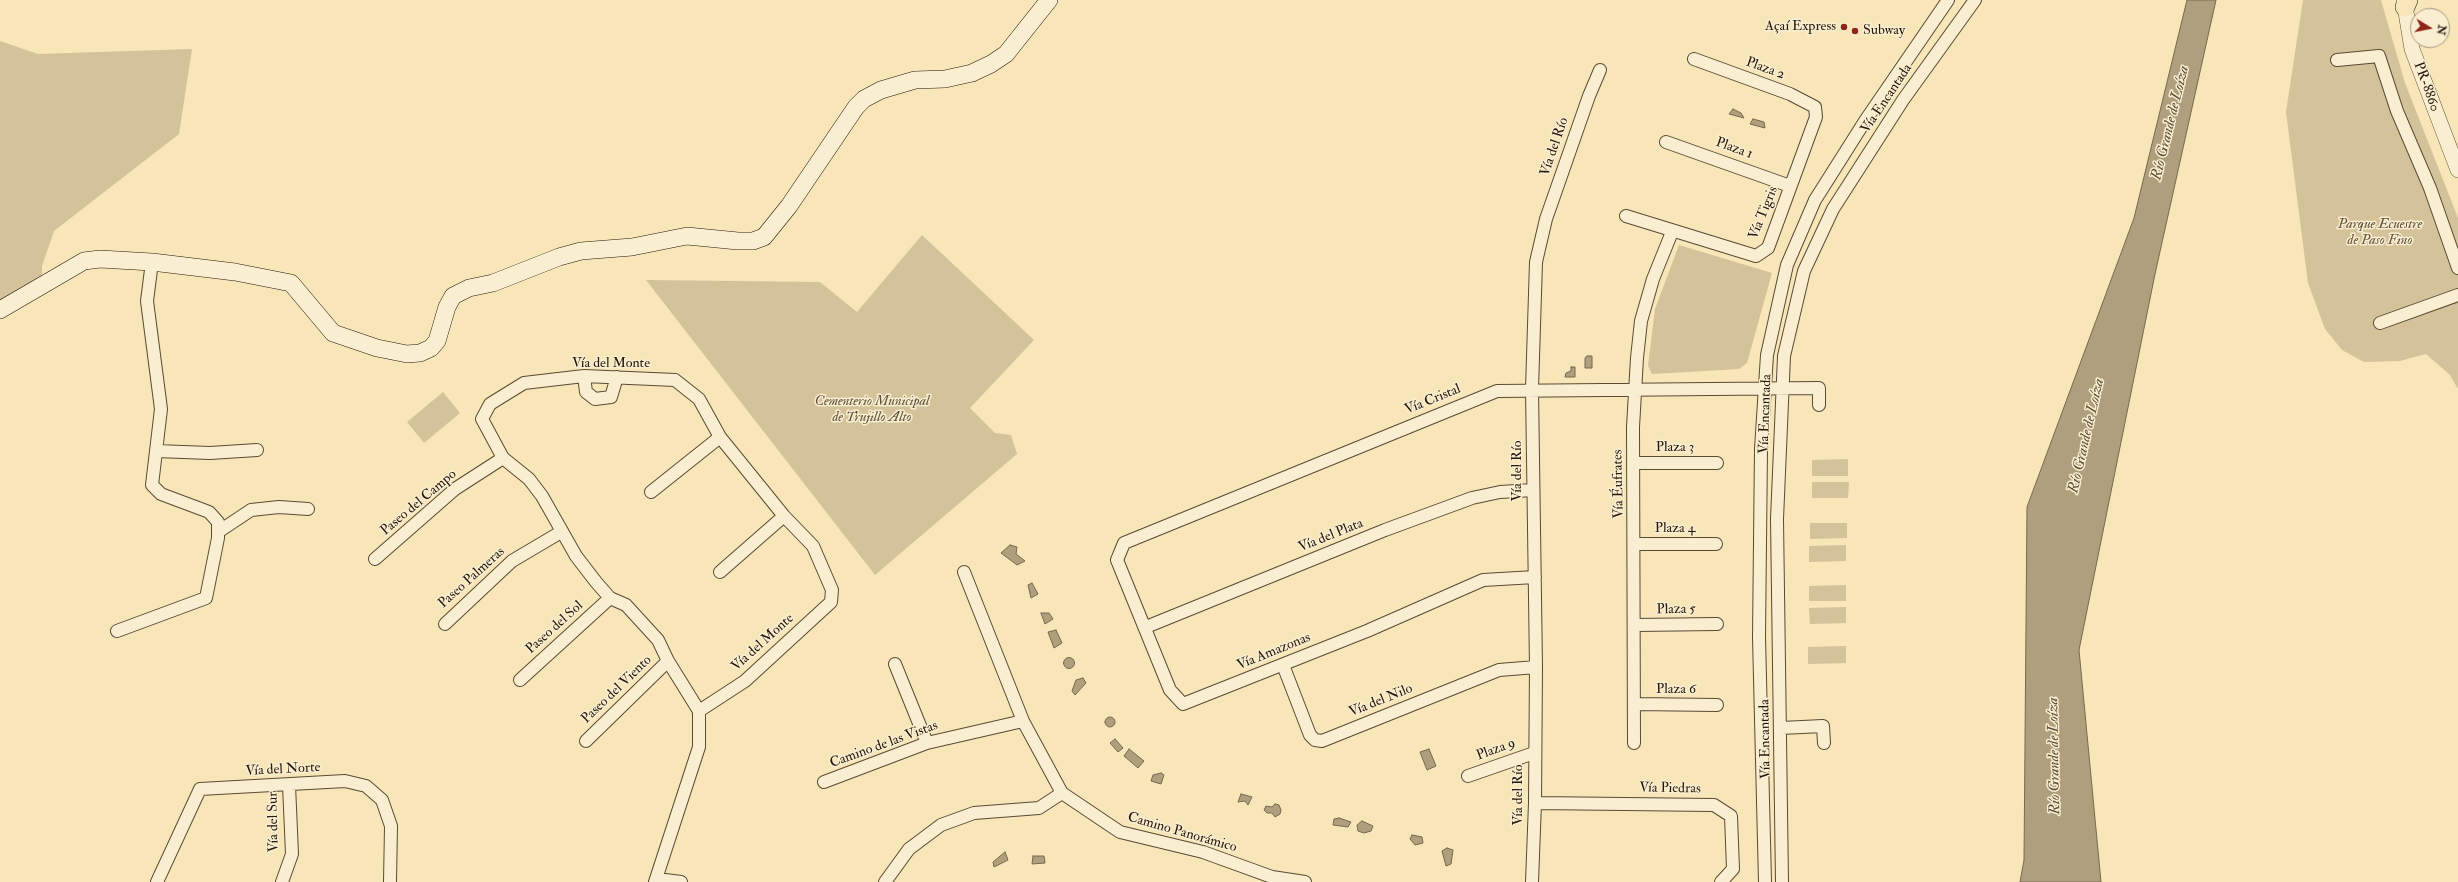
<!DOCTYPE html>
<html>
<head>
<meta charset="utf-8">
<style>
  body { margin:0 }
  #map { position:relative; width:2458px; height:882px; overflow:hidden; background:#f8e5b8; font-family:"IM FELL Double Pica",serif }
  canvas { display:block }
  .north { position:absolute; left:2410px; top:8px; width:40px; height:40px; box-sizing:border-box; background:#faeed1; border:1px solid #a49881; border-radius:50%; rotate:100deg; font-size:11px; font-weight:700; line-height:16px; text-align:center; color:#241608 }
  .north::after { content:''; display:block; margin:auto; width:14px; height:18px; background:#8f2418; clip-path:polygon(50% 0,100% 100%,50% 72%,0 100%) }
</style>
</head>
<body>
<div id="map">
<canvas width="2458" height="882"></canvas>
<div class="north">N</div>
</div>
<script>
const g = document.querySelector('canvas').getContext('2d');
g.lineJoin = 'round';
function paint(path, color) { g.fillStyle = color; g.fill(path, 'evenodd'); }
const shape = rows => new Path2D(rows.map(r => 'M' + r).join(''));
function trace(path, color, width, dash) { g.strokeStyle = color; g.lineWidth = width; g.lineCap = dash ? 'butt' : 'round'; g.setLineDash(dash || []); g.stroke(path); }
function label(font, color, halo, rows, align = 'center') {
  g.font = font + ' "IM FELL Double Pica",serif'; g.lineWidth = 3; g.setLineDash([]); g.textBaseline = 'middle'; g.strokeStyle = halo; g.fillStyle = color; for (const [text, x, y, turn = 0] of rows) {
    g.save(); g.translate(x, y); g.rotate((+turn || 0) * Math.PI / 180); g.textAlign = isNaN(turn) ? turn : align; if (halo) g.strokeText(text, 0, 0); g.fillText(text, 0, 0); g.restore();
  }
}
const green = shape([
  [2303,0,2381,0,2405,83,2458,218,2458,389,2450,375,2426,354,2400,361,2364,362,2342,350,2325,329,2308,283,2286,112],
  [0,41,38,54,192,49,179,134,54,231,42,266,42,275,0,302],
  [922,235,1034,340,970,408,995,433,1011,435,1017,454,875,575,646,280,820,282,857,312],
  [1679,245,1772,273,1747,363,1739,369,1652,374,1648,366,1655,309],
  [443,392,460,413,424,443,407,422],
  [1848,459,1848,476,1812,476,1812,460],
  [1812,482,1849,482,1848,498,1812,498],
  [1810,523,1847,523,1847,538,1810,539],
  [1846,545,1846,561,1809,562,1809,546],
  [1846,585,1846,601,1809,601,1809,586],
  [1846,607,1846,623,1810,624,1809,608],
  [1846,646,1846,663,1808,664,1808,647]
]);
const water = shape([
  [2187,0,2216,0,2155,274,2079,650,2101,882,2020,882,2024,860,2027,507,2134,218,2187,0],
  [1733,109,1741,113,1744,118,1729,114,1733,109],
  [1753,119,1764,122,1765,128,1750,124,1753,119],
  [1587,356,1592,356,1592,368,1585,368,1585,358,1587,356],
  [1571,367,1575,367,1575,377,1565,377,1566,373,1571,371,1571,367],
  [1010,545,1017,547,1016,554,1025,561,1017,565,1001,553,1010,545],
  [1032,583,1038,594,1031,598,1028,585,1032,583],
  [1041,613,1049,613,1053,619,1045,624,1041,613],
  [1056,630,1062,643,1054,648,1048,632,1056,630],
  '1063.5 663a5.5 5.5 0 1 1 11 0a5.5 5.5 0 1 1-11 0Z',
  [1083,678,1086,683,1075,695,1072,691,1076,680,1083,678],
  '1105 722a5 5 0 1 1 10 0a5 5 0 1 1-10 0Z',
  [1115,739,1123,748,1118,752,1110,743,1115,739],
  [1129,749,1144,761,1138,768,1124,756,1129,749],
  [1429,749,1436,766,1427,770,1420,752,1429,749],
  [1161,773,1164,775,1161,784,1151,781,1153,775,1161,773],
  [1241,794,1252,797,1248,805,1245,801,1238,802,1241,794],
  [1275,804,1279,805,1281,810,1280,814,1275,817,1272,813,1267,813,1264,810,1266,806,1272,807,1275,804],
  [1339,818,1351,822,1348,827,1333,825,1334,819,1339,818],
  [1362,821,1373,826,1371,831,1364,833,1358,831,1357,825,1362,821],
  [1412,835,1422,837,1423,843,1415,845,1410,839,1412,835],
  [1447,848,1453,850,1451,864,1446,866,1442,851,1447,848],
  [1005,852,1008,860,994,867,993,862,1005,852],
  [1033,856,1044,856,1045,863,1032,864,1033,856]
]);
const minor = shape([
  [2337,60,2379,56,2397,111,2430,188,2458,268],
  [1666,142,1790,186],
  [1626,216,1756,256,1768,248,1816,117,1815,107,1790,94,1694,59],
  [2380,323,2458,295],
  [584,376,586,392,595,399,611,397,617,377],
  [156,451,210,453,257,450],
  [1634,463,1717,463],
  [651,492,720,437],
  [218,532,251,510,279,507,308,509],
  [1635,544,1716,544],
  [375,559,455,489,503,458],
  [720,572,784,516],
  [964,572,1023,721,1062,793,1120,832,1203,852,1272,877,1305,882],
  [1535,577,1483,580,1367,631,1183,704,1170,690,1117,560,1124,543,1497,391,1819,388,1819,405],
  [445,624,512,561,561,532],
  [1635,625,1717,624],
  [1146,627,1385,530,1472,498,1500,492,1533,490],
  [117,631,206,598,218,538,218,522,209,512,161,494,152,485,161,409,147,301,152,262],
  [895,664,927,743],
  [1283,665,1310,735,1315,740,1322,741,1499,670,1536,667],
  [520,680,610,598],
  [1635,704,1717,705],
  [1781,728,1823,726,1824,743],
  [586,741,668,661],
  [1634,743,1633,427,1637,358,1641,321,1653,279,1672,232],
  [1468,776,1534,753],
  [824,782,927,743,1023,721],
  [1535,803,1714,805,1731,816,1733,869,1721,882],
  [657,879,681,882],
  [157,882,200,789,345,781,366,786,382,800,391,826,390,882],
  [282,882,292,854,289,785],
  [655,882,699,747,699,711,668,661,658,640,626,605,610,598,596,582,576,556,542,496,529,479,503,458,482,419,490,404,524,383,584,376,675,380,699,399,720,437,784,516,813,546,832,590,831,602,745,681,699,711],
  [885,882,909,849,941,825,974,813,1039,808,1062,793],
  [1532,882,1535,803,1536,667,1532,389,1536,262,1546,219,1589,96,1600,70],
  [1765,882,1759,637,1761,449,1767,355,1787,265,1815,200,1865,121,1948,0],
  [1782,882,1777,519,1784,356,1804,271,1833,209,1903,100,1975,0]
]);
const tertiary = shape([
  [2404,0,2412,49,2458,170]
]);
const secondary = shape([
  [0,310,84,261,100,259,152,262,235,272,291,283,333,333,377,348,407,354,420,353,431,348,437,341,447,307,453,296,469,288,493,283,559,257,581,251,632,247,687,236,738,241,753,241,764,237,789,206,856,107,864,99,881,90,915,80,945,79,972,73,991,64,1006,54,1049,0]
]);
const primary = shape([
  [2405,7,2408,0]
]);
const markers = [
  [1844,27,4,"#8f2418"],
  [1855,31,4,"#8f2418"]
];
const poiNames = [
  ["Açaí Express",1836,27],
  ["Subway",1863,31,"left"]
];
const streetNames = [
  ["Plaza 2",1765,69,20],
  ["PR-8860",2426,87,70],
  ["Vía Encantada",1887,99,-56],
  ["Vía del Río",1555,147,-71],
  ["Plaza 1",1734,149,20],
  ["Vía Tigris",1764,213,-68],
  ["Vía del Monte",611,364],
  ["Vía Cristal",1433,400,-22],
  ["Vía Encantada",1766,414,-88],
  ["Plaza 3",1675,448],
  ["Vía del Río",1518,471,-90],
  ["Vía Éufrates",1619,484,-91],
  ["Paseo del Campo",419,503,-40],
  ["Plaza 4",1675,529],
  ["Vía del Plata",1331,536,-22],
  ["Paseo Palmeras",472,578,-42],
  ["Plaza 5",1676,610,-1],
  ["Paseo del Sol",555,628,-42],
  ["Vía del Monte",763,643,-42],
  ["Vía Amazonas",1274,652,-22],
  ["Paseo del Viento",617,690,-44],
  ["Plaza 6",1676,690],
  ["Vía del Nilo",1381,701,-22],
  ["Vía Encantada",1766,739,-91],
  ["Camino de las Vistas",884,745,-20],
  ["Plaza 9",1496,750,-20],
  ["Vía del Norte",283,770,-3],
  ["Vía Piedras",1670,789,1],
  ["Vía del Río",1519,795,-90],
  ["Vía del Sur",274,822,-91],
  ["Camino Panorámico",1182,833,16]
];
const parkNames = [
  ["Parque Ecuestre",2380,225],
  ["de Paso Fino",2380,241],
  ["Cementerio Municipal",872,402],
  ["de Trujillo Alto",872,418]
];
const waterNames = [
  ["Río Grande de Loíza",2171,123,-76],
  ["Río Grande de Loíza",2087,436,-77],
  ["Río Grande de Loíza",2055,756,-91]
];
paint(green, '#d4c29a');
paint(water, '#b09f7c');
trace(water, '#78684e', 1);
trace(minor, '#594a34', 14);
trace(tertiary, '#594a34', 16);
trace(secondary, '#241608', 18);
trace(primary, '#241608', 20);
trace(minor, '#faeed1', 12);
trace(tertiary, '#faeed1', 15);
trace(secondary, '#faeed1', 17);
trace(primary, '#f8e5b8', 19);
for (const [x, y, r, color] of markers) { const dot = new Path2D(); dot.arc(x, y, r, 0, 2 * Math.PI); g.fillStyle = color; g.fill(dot); trace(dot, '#faeed1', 1.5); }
label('14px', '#241608', '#faeed1', poiNames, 'right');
label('14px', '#241608', '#faeed1', streetNames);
label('italic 14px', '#62523b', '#faeed1', parkNames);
label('italic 15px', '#5c4d36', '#faeed1', waterNames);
</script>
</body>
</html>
